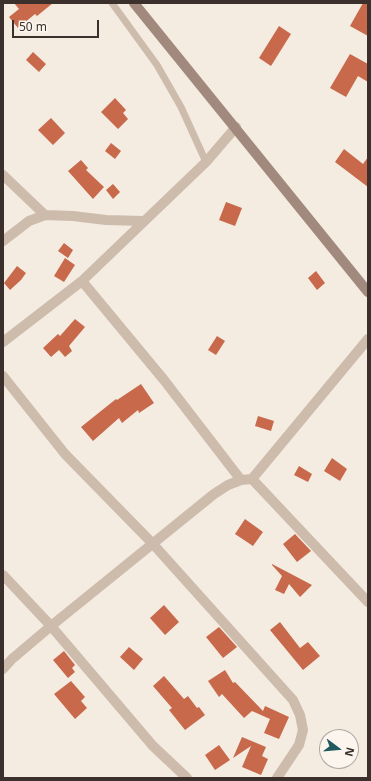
<!DOCTYPE html>
<html>
<head>
<meta charset="utf-8">
<style>
  body { margin:0 }
  #map { position:relative; width:371px; height:781px; overflow:hidden; background:#f4ebe1; font-family:"Noto Sans",sans-serif }
  canvas { display:block }
  .frame { position:absolute; inset:0; border:4px solid #3b302b; pointer-events:none }
  .north { position:absolute; left:319px; top:729px; width:40px; height:40px; box-sizing:border-box; background:#fbf5ee; border:1px solid #aea6a0; border-radius:50%; rotate:106deg; font-size:11px; font-weight:700; line-height:16px; text-align:center; color:#3b302b }
  .north::after { content:''; display:block; margin:auto; width:14px; height:18px; background:#1f5a5e; clip-path:polygon(50% 0,100% 100%,50% 72%,0 100%) }
  .scale { position:absolute; left:12px; top:20px; width:87px; height:18px; box-sizing:border-box; border:2px solid #3b302b; border-top:0; padding-left:5px; font-size:12px; line-height:14px; white-space:nowrap; color:#3b302b; -webkit-text-stroke:3px #fbf5ee; paint-order:stroke }
</style>
</head>
<body>
<div id="map">
<canvas width="371" height="781"></canvas>
<div class="frame"></div>
<div class="north">N</div>
<div class="scale">50 m</div>
</div>
<script>
const g = document.querySelector('canvas').getContext('2d');
g.lineJoin = 'round';
function paint(path, color) { g.fillStyle = color; g.fill(path, 'evenodd'); }
const shape = rows => new Path2D(rows.map(r => 'M' + r).join(''));
function trace(path, color, width, dash) { g.strokeStyle = color; g.lineWidth = width; g.lineCap = dash ? 'butt' : 'round'; g.setLineDash(dash || []); g.stroke(path); }
const building = shape([
  [14,3,53,3,37,16,35,14,18,28,9,17,19,9],
  [363,3,368,3,368,36,350,26],
  [279,26,291,34,271,66,259,58],
  [33,52,46,64,39,72,26,60],
  [350,54,368,64,368,82,358,76,346,97,330,88],
  [115,98,126,110,123,113,128,119,118,129,101,112],
  [51,118,65,133,53,145,38,130],
  [111,143,121,151,115,159,105,151],
  [344,149,363,164,368,157,368,187,335,162],
  [81,160,88,168,86,170,104,187,93,199,68,171],
  [113,184,120,192,113,199,106,190],
  [226,202,242,208,235,226,219,220],
  [64,243,73,250,68,258,58,251],
  [65,258,75,265,64,282,54,276],
  [17,266,26,273,21,280,10,290,4,283],
  [316,271,325,283,317,290,308,278],
  [75,319,85,327,69,346,72,351,65,357,59,350,51,357,43,348,58,334,60,336],
  [217,336,225,341,216,355,208,350],
  [141,384,154,403,139,413,138,410,122,423,119,418,93,441,81,427,116,399,117,400],
  [258,416,274,421,271,431,255,426],
  [332,458,347,469,340,481,324,471],
  [299,466,312,474,308,482,294,475],
  [245,519,263,532,253,546,235,534],
  [295,534,311,551,297,562,283,544],
  [272,564,293,575,312,585,300,597,289,584,284,594,275,590,282,576,272,565],
  [164,605,179,622,165,635,150,618],
  [280,622,300,648,308,642,320,656,303,670,270,630],
  [219,627,237,647,223,658,206,637],
  [129,647,143,659,134,670,120,657],
  [64,651,75,665,72,668,75,672,68,678,53,660],
  [225,670,233,683,235,682,263,711,265,706,289,717,279,739,264,733,270,719,252,711,244,718,222,694,219,697,208,681],
  [164,676,184,699,188,696,197,708,199,707,205,715,185,730,169,710,172,708,153,686],
  [71,681,85,697,81,701,87,708,75,719,54,694],
  [242,737,266,747,262,756,268,759,261,775,242,767,251,746,233,758],
  [219,745,230,760,215,770,205,755]
]);
const service = shape([
  [112,3,157,65,181,107,206,162]
]);
const minor = shape([
  [3,175,45,215],
  [3,241,29,221,45,215,73,216,106,220,144,221],
  [82,281,164,380,241,480],
  [3,342,82,281,206,162,236,127],
  [3,376,65,454,153,544,293,700,300,715,303,730,299,745,277,778],
  [252,479,368,602],
  [3,575,51,626,153,746,187,778],
  [3,669,12,659,51,626,214,494,228,485,241,480,252,479,368,339]
]);
const secondary = shape([
  [134,3,368,292]
]);
paint(building, '#c8694b');
trace(service, '#cdbbac', 7);
trace(minor, '#cdbbac', 10);
trace(secondary, '#a18a7d', 10);
</script>
</body>
</html>
